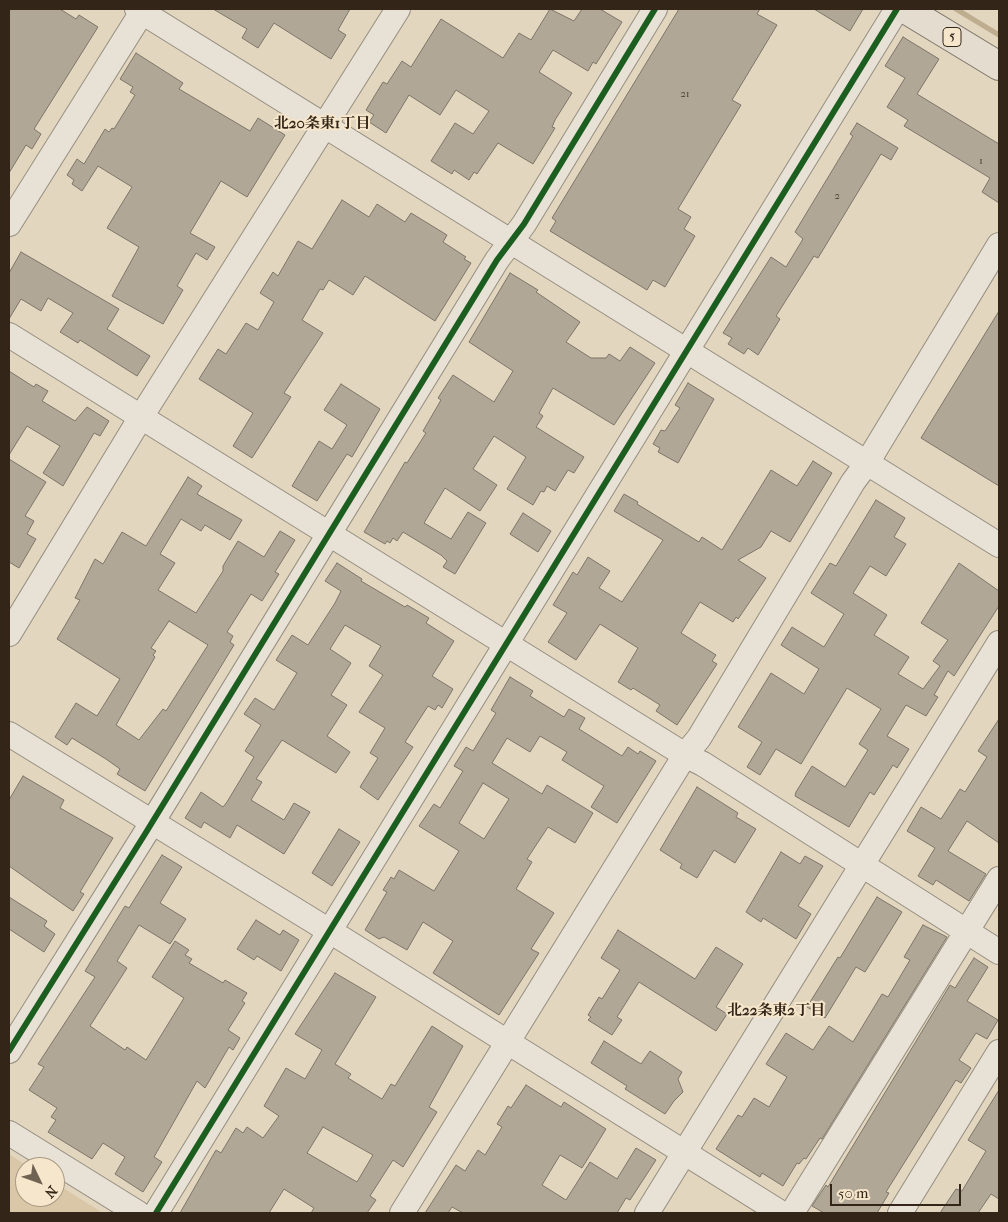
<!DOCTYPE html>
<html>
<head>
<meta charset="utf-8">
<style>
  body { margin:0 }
  #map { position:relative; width:1008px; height:1222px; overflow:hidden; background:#e2d6bf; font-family:"IM FELL French Canon",serif }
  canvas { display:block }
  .frame { position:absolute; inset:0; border:10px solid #332518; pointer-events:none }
  .north { position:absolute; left:15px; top:1157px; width:50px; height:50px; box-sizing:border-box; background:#f6e7cc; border:1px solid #a89984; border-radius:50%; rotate:132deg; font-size:14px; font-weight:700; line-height:20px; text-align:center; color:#332518 }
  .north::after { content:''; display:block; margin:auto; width:18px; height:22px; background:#706352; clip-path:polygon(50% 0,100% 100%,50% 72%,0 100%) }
  .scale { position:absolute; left:830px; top:1184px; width:131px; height:22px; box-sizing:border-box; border:2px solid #332518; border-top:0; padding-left:6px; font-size:15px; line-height:18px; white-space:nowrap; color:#332518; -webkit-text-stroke:4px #f6e7cc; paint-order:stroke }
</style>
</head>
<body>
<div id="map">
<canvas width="1008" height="1222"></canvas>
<div class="frame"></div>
<div class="north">N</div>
<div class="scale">50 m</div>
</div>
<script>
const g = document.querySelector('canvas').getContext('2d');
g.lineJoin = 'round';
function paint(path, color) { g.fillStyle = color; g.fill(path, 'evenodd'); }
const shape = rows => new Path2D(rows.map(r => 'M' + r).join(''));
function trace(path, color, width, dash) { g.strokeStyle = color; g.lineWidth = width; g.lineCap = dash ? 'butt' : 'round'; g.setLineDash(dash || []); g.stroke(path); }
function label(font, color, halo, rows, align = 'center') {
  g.font = font + ' "IM FELL French Canon","Noto Serif JP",serif'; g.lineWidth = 4; g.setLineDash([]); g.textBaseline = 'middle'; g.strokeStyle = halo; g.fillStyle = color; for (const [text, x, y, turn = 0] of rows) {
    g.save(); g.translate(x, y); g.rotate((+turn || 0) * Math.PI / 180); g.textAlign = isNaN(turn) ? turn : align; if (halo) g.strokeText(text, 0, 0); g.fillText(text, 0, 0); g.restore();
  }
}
const green = shape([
  [9,1154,29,1167,25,1167,25,1197,55,1197,55,1183,103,1213,9,1213]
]);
const stream = shape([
  [956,9,999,35]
]);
const building = shape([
  [9,9,60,9,76,19,79,15,98,27,34,129,41,134,32,149,26,145,9,173,9,9],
  [213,9,350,9,338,30,346,35,331,59,274,23,258,48,242,38,247,29,213,9],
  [550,9,574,21,582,9,600,9,622,22,596,64,593,62,588,71,553,50,539,72,572,93,555,120,552,127,555,128,533,164,498,143,477,174,474,172,469,180,454,170,452,174,431,161,455,123,473,134,489,111,456,90,440,115,409,95,386,133,369,122,374,115,366,110,383,82,387,84,402,61,411,67,441,19,503,58,519,33,531,40,550,9],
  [679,9,760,9,757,14,777,25,732,100,741,105,678,209,691,217,684,229,695,236,665,287,653,280,647,290,550,231,556,221,552,218,679,9],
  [814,9,863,9,850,31,814,9],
  [903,37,939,59,917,94,999,144,999,203,982,192,990,178,904,126,908,120,887,107,905,78,885,66,903,37],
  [136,53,183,83,179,89,250,131,258,118,285,135,247,197,221,181,190,233,215,247,207,260,196,253,177,286,183,290,163,324,112,296,139,247,107,228,132,187,98,166,82,191,72,184,74,180,67,175,77,159,84,164,105,129,109,132,112,128,114,129,135,95,130,92,133,87,120,79,136,53],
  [857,123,898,148,891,160,881,154,818,258,814,256,776,316,780,319,758,355,748,348,744,354,728,344,732,338,723,333,771,257,786,267,803,239,795,232,853,136,850,134,857,123],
  [342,200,369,217,377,204,405,222,411,213,447,235,443,242,466,257,464,259,471,263,435,321,365,276,353,295,329,280,323,290,320,289,302,320,323,333,284,393,291,397,252,458,233,446,253,413,199,379,218,349,226,354,246,323,258,330,274,302,260,293,273,272,278,276,298,241,312,249,342,200],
  [21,252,119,309,107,329,150,356,137,376,80,340,78,343,60,332,73,313,48,298,41,311,21,299,9,319,9,273,21,252],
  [510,273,538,290,536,292,580,322,566,342,591,358,606,358,609,354,620,361,630,347,655,363,614,425,553,388,539,413,543,416,536,427,584,457,574,473,568,470,555,491,547,486,544,492,541,491,533,505,507,489,526,457,494,436,473,469,497,485,480,511,445,488,424,523,451,539,468,512,486,523,455,574,443,567,447,561,441,555,403,532,397,541,393,538,390,543,387,541,385,544,364,532,405,462,407,463,426,433,423,431,441,400,438,398,453,375,494,402,513,371,469,342,510,273],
  [999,311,999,486,921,438,999,311],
  [9,371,34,387,36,384,48,391,42,401,75,421,87,407,109,421,100,436,94,433,63,486,43,473,60,446,27,426,9,455,9,371],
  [688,383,714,399,678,463,658,452,660,448,653,444,661,430,665,431,680,408,675,405,688,383],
  [341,384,380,409,352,457,347,454,317,501,292,486,319,441,332,449,347,425,324,410,341,384],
  [9,459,46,482,25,516,34,521,27,534,36,539,19,568,9,562,9,459],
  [813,461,832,473,790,542,771,531,761,547,738,560,766,578,738,619,736,617,733,622,700,602,681,633,716,655,712,661,717,664,677,725,656,711,660,705,633,688,631,690,618,682,638,648,600,624,576,660,548,642,567,613,553,605,573,572,577,575,588,557,610,571,599,588,622,602,663,540,614,511,624,494,638,502,637,504,699,542,702,537,722,550,771,470,797,486,813,461],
  [188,477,202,486,197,494,242,520,230,540,205,525,201,531,181,519,160,554,175,563,158,590,196,613,223,571,223,566,238,541,264,557,280,531,295,540,275,572,279,574,262,601,251,594,227,632,233,636,230,642,234,645,145,791,117,774,120,769,106,759,72,738,67,745,55,737,76,703,97,716,120,679,57,639,80,600,75,598,95,559,103,564,122,532,146,546,188,477],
  [169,621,208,645,166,711,163,709,139,740,116,725,155,657,153,655,156,651,151,648,169,621],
  [876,500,905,518,894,537,906,544,886,576,870,566,853,593,887,615,874,635,909,657,898,674,923,689,940,666,933,661,948,640,921,623,959,563,999,591,999,606,954,676,948,671,934,695,938,697,926,716,906,705,887,736,909,749,897,768,893,765,874,795,870,792,849,827,795,796,796,792,812,766,845,787,868,750,859,744,881,709,847,688,801,764,776,749,760,775,747,767,762,742,738,727,771,673,804,694,819,669,781,645,792,627,824,647,844,614,811,593,830,563,836,566,876,500],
  [523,513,551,531,538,552,510,534,523,513],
  [337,563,362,579,361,581,405,607,407,605,429,618,426,623,454,641,432,676,453,689,442,708,438,705,435,710,428,706,405,742,413,747,378,800,360,787,378,758,370,753,385,728,359,712,383,675,369,666,381,646,345,625,330,649,351,663,331,695,347,705,327,736,350,752,336,773,282,740,256,779,262,782,251,800,284,820,294,803,310,812,284,854,237,825,230,838,204,822,201,828,185,818,201,792,223,807,227,802,254,757,245,751,261,725,244,714,255,698,274,710,297,673,276,660,292,635,308,645,335,603,341,591,325,581,337,563],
  [510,677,533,691,530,696,564,717,569,709,585,718,579,729,622,756,628,747,638,754,640,751,656,761,617,823,591,807,604,786,562,760,567,752,540,736,530,752,507,738,492,763,542,794,547,785,593,813,575,843,548,827,527,859,532,862,516,889,554,913,531,949,539,953,499,1015,433,973,453,941,423,922,407,950,384,937,379,939,365,930,387,892,383,890,391,877,394,879,399,870,434,891,459,851,419,826,434,804,440,808,463,771,454,766,466,747,473,751,496,713,491,710,510,677],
  [483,783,509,799,484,839,459,823,483,783],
  [999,719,999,843,967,821,948,851,986,874,969,901,936,880,933,885,918,876,935,848,907,831,921,807,941,819,960,789,965,792,987,757,978,751,999,719],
  [23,776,64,800,60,808,113,838,80,892,84,894,73,911,9,866,9,800,23,776],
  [697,787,738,813,736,817,756,829,735,863,714,850,697,878,680,868,682,864,660,850,697,787],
  [339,829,360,842,332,886,312,873,339,829],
  [781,852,800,864,805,856,823,866,798,906,811,914,796,939,763,918,761,922,746,912,781,852],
  [162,855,182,867,160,903,186,919,170,944,139,925,117,961,127,968,90,1026,125,1050,127,1047,146,1060,184,998,152,977,175,941,189,950,185,955,192,959,189,963,223,983,225,980,247,993,242,1001,245,1003,228,1030,240,1038,233,1050,229,1047,205,1088,197,1081,154,1157,162,1162,143,1192,115,1174,125,1157,103,1143,92,1159,48,1132,56,1120,51,1117,57,1108,29,1090,44,1067,38,1064,95,977,85,971,125,906,129,908,162,855],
  [9,897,47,921,44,926,55,934,44,952,9,929,9,897],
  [877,897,902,912,865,972,856,967,825,1018,807,1007,838,957,840,958,877,897],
  [256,920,280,935,283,930,299,940,281,971,257,956,254,960,237,949,256,920],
  [923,925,947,937,822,1139,820,1138,806,1159,804,1158,799,1164,797,1163,783,1186,762,1173,760,1177,716,1149,738,1115,742,1117,754,1098,769,1107,787,1077,766,1064,786,1033,813,1050,829,1026,853,1042,882,994,888,997,910,960,904,957,923,925],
  [618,930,695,979,716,947,743,964,716,1007,727,1014,716,1031,639,982,617,1017,622,1020,612,1035,588,1020,591,1017,588,1015,599,997,602,999,620,970,601,958,618,930],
  [974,958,988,967,967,1001,998,1020,987,1039,976,1033,959,1060,971,1068,961,1083,956,1080,886,1192,889,1193,877,1213,824,1213,812,1206,826,1185,828,1187,950,985,955,988,974,958],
  [335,973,376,997,335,1064,351,1074,348,1078,382,1099,391,1084,395,1086,432,1026,463,1046,429,1107,437,1112,403,1167,393,1160,370,1196,376,1200,367,1213,311,1213,314,1208,284,1189,269,1213,180,1213,216,1150,221,1153,236,1128,243,1133,247,1127,263,1138,279,1116,264,1106,286,1068,305,1079,322,1050,295,1034,335,973],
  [323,1127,373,1155,357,1182,307,1153,323,1127],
  [604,1041,641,1064,650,1051,682,1072,678,1079,683,1092,674,1101,665,1114,625,1089,627,1086,591,1063,604,1041],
  [526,1085,561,1107,564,1102,606,1129,582,1168,560,1155,542,1185,566,1200,590,1162,617,1179,636,1148,656,1160,630,1200,626,1198,617,1213,463,1213,452,1207,448,1213,425,1213,456,1165,465,1171,478,1150,485,1155,502,1127,497,1124,508,1106,511,1108,526,1085],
  [999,1090,999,1199,991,1194,978,1213,940,1213,956,1189,962,1191,986,1151,968,1140,999,1090]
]);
const minor = shape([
  [137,9,999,545],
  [9,224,142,12],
  [9,335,685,755,703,764,999,952],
  [9,634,141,417,398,9],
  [9,734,341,938,781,1213],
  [9,1051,145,834,497,260,524,224,655,9],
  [9,1133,138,1213],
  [156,1213,897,9],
  [402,1213,685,755,699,738,853,482,867,463,999,245],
  [647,1213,999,643],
  [792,1213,999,879],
  [900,1213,999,1052]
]);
const highway = shape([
  [905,9,999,66]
]);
const cycleway = shape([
  [9,1051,145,834,497,260,524,224,655,9],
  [156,1213,897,9]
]);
const numberNames = [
  ["21",685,94],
  ["1",981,161],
  ["2",837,196]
];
const shields = [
  [952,37,18]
];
const shieldNames = [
  ["5",952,37]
];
const neighbourhoodNames = [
  ["北20条東1丁目",322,124],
  ["北22条東2丁目",776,1011]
];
paint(green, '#d9c7a8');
trace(stream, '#bfad90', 5);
paint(building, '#b0a797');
trace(building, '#7d7568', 1);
trace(minor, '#958d7f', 26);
trace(highway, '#7d7568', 30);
trace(minor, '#e7e1d6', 24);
trace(highway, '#e3dccf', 28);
trace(cycleway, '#1b5e20', 6);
label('11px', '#524638', null, numberNames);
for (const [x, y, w] of shields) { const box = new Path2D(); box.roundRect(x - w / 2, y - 9.5, w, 19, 4); g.fillStyle = '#f6e7cc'; g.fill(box); trace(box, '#332518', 1); }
label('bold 12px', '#332518', null, shieldNames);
label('bold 15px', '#332518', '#f6e7cc', neighbourhoodNames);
</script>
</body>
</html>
